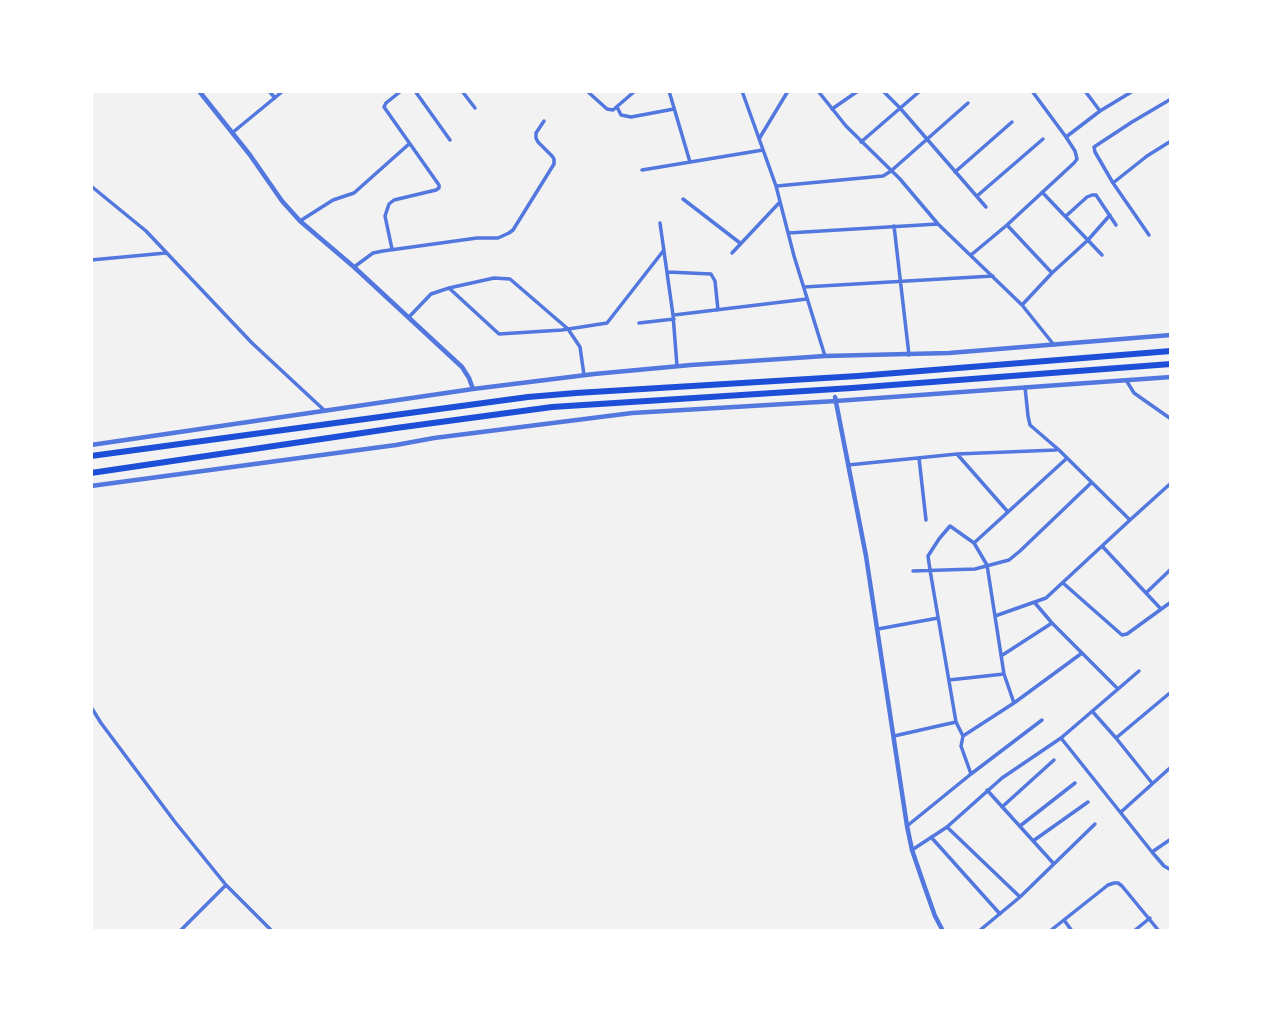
<!DOCTYPE html>
<html>
<head>
<meta charset="utf-8">
<style>
  body { margin:0 }
  #map { position:relative; width:1262px; height:1022px; overflow:hidden; background:#f2f2f2; font-family:Montserrat,sans-serif }
  canvas { display:block }
  .frame { position:absolute; inset:0; border:93px solid #fff; pointer-events:none }
</style>
</head>
<body>
<div id="map">
<canvas width="1262" height="1022"></canvas>
<div class="frame"></div>
</div>
<script>
const g = document.querySelector('canvas').getContext('2d');
g.lineJoin = 'round';
const shape = rows => new Path2D(rows.map(r => 'M' + r).join(''));
function trace(path, color, width, dash) { g.strokeStyle = color; g.lineWidth = width; g.lineCap = dash ? 'butt' : 'round'; g.setLineDash(dash || []); g.stroke(path); }
const minor = shape([
  [269,91,275,98],
  [415,91,450,140],
  [462,91,475,108],
  [587,91,607,109,613,110,635,91],
  [669,91,690,162],
  [742,91,776,186,794,256,825,356],
  [818,91,846,126,900,179,938,224,1022,305,1054,345],
  [883,91,900,108,986,207],
  [1085,91,1100,111],
  [617,107,621,115,631,117,674,109],
  [832,109,858,91],
  [232,133,283,91],
  [1066,137,1100,111,1133,91],
  [759,139,788,91],
  [861,142,920,91],
  [642,170,763,150],
  [955,172,1012,122],
  [1113,183,1147,156,1171,141],
  [91,186,146,231,252,343,324,410],
  [777,186,883,176,891,171,968,103],
  [1042,192,1102,255],
  [977,196,1043,139],
  [683,199,740,243],
  [1066,216,1087,197,1092,195,1096,195,1116,225],
  [300,221,333,200,354,193,409,144],
  [660,223,673,315,677,366],
  [1007,225,1052,273],
  [894,226,909,355],
  [788,233,938,224],
  [1149,235,1113,183,1095,152,1094,147,1132,122,1171,99],
  [392,249,385,216,389,204,394,200,436,190,439,188,439,185,384,107,386,103,401,91],
  [732,253,779,203],
  [971,255,1007,225,1074,163,1077,159,1075,151,1066,137,1032,91],
  [91,260,166,253],
  [354,267,373,253,383,251,477,238,498,238,509,233,513,230,554,164,554,159,552,156,538,142,536,138,536,133,544,121],
  [668,272,711,274,715,281,718,310],
  [804,287,993,276],
  [449,288,499,334,562,330,607,323,664,250],
  [1022,305,1052,273,1088,240,1110,215],
  [674,315,807,299],
  [409,317,431,294,449,288,494,278,510,279,568,329,580,347,584,375],
  [639,323,674,319],
  [1126,380,1134,393,1171,419],
  [957,454,1008,512],
  [919,458,926,520],
  [848,465,957,454,1056,450],
  [1130,520,1171,483],
  [974,543,1066,459],
  [1102,546,1160,608],
  [913,571,975,569,1009,560,1020,551,1091,483],
  [1063,583,1122,635,1127,634,1171,602],
  [1146,593,1171,569],
  [1035,603,1052,623,1118,689],
  [995,616,1046,598,1130,520,1059,450,1030,425,1028,416,1025,387],
  [878,629,938,618],
  [1001,656,1052,623],
  [1139,671,1061,738,1152,852,1164,866,1171,870],
  [949,680,1004,674,987,565,974,543,950,526,939,539,928,556,930,570,956,722,963,736,961,746,971,774],
  [1014,703,1082,653],
  [91,707,101,723,175,822,226,885,272,931],
  [1092,711,1116,738,1152,783],
  [894,736,956,722],
  [963,736,1014,703,1004,674],
  [1116,738,1171,692],
  [987,790,1054,864],
  [1002,807,1054,760],
  [1121,812,1171,767],
  [907,826,971,774,1042,720],
  [1020,826,1075,783],
  [947,827,1020,897],
  [931,837,1000,914],
  [1033,841,1088,802],
  [912,850,947,827,1002,778,1061,738],
  [1152,852,1171,839],
  [1064,920,1072,931],
  [180,931,226,885],
  [979,931,1020,897,1095,824],
  [1050,931,1108,885,1114,883,1118,883,1122,886,1159,931],
  [1134,931,1150,918]
]);
const tertiary = shape([
  [199,91,250,155,282,201,300,221,354,267,462,367,469,378,473,389],
  [835,397,866,556,907,826,912,850,924,885,935,916,943,931],
  [91,445,473,389,594,374,691,365,825,356,949,353,1171,335],
  [91,486,396,445,434,438,632,413,836,401,1171,377]
]);
const trunk = shape([
  [91,456,528,397,576,393,858,376,1171,351],
  [91,473,396,428,552,407,852,388,1171,364]
]);
trace(minor, '#5277de', 3.5);
trace(tertiary, '#5277de', 4.5);
trace(trunk, '#1d4ed8', 6);
</script>
</body>
</html>
